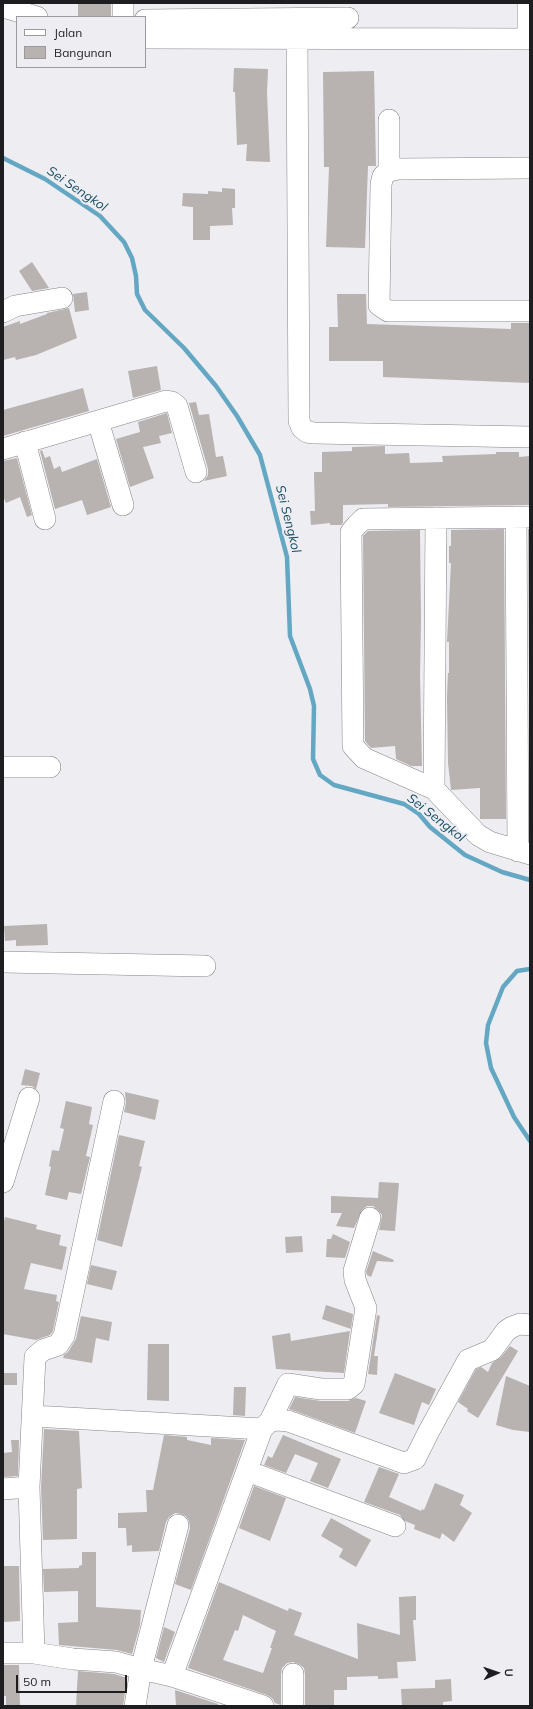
<!DOCTYPE html>
<html>
<head>
<meta charset="utf-8">
<style>
  body { margin:0 }
  #map { position:relative; width:533px; height:1709px; overflow:hidden; background:#eeedf2; font-family:Mulish,sans-serif }
  canvas { display:block }
  .frame { position:absolute; inset:0; border:4px solid #1e1e20; pointer-events:none }
  .legend { position:absolute; left:16px; top:16px; width:130px; height:52px; box-sizing:border-box; background:#eeedf2; border:1px solid #9b9a9e; margin:0; padding:5px 7px; list-style:none; font-size:12px; color:#1e1e20 }
  .legend li { display:flex; align-items:center; gap:8px; height:20px }
  .legend b { width:20px; border:1px solid #9b9a9e }
  .north { position:absolute; left:477px; top:1653px; width:40px; height:40px; -webkit-text-stroke:3px #eeedf2; paint-order:stroke; rotate:88deg; font-size:11px; font-weight:700; line-height:16px; text-align:center; color:#1e1e20 }
  .north::after { content:''; display:block; margin:auto; width:14px; height:18px; background:#1e1e20; clip-path:polygon(50% 0,100% 100%,50% 72%,0 100%) }
  .scale { position:absolute; left:16px; top:1675px; width:111px; height:18px; box-sizing:border-box; border:2px solid #1e1e20; border-top:0; padding-left:5px; font-size:12px; line-height:14px; white-space:nowrap; color:#1e1e20; -webkit-text-stroke:3px #eeedf2; paint-order:stroke }
</style>
</head>
<body>
<div id="map">
<canvas width="533" height="1709"></canvas>
<div class="frame"></div>
<ul class="legend">
<li><b style="height:5px;background:#fff"></b>Jalan</li>
<li><b style="height:11px;background:#b8b2b0"></b>Bangunan</li>
</ul>
<div class="north">U</div>
<div class="scale">50 m</div>
</div>
<script>
const g = document.querySelector('canvas').getContext('2d');
g.lineJoin = 'round';
const shape = rows => new Path2D(rows.map(r => 'M' + r).join(''));
function trace(path, color, width, dash) { g.strokeStyle = color; g.lineWidth = width; g.lineCap = dash ? 'butt' : 'round'; g.setLineDash(dash || []); g.stroke(path); }
function paint(path, color) { g.fillStyle = color; g.fill(path, 'evenodd'); }
function label(font, color, halo, rows, align = 'center') {
  g.font = font + ' Mulish,sans-serif'; g.lineWidth = 4; g.setLineDash([]); g.textBaseline = 'middle'; g.strokeStyle = halo; g.fillStyle = color; for (const [text, x, y, turn = 0] of rows) {
    g.save(); g.translate(x, y); g.rotate((+turn || 0) * Math.PI / 180); g.textAlign = isNaN(turn) ? turn : align; if (halo) g.strokeText(text, 0, 0); g.fillText(text, 0, 0); g.restore();
  }
}
const stream = shape([
  [3,158,45,179,100,216,124,242,132,258,136,276,137,294,145,310,184,348,216,386,237,416,260,455,287,557,290,636,310,689,314,706,313,759,320,775,334,785,404,804,419,814,430,827,465,855,502,872,530,880],
  [530,969,517,971,503,987,488,1025,486,1043,491,1068,514,1117,530,1141]
]);
const building = shape([
  [78,3,111,3,111,17,78,17],
  [234,68,268,69,267,93,270,162,246,161,247,144,237,145,235,92,233,92],
  [374,71,376,166,368,166,365,248,326,247,329,167,324,167,323,72],
  [222,188,235,189,235,208,232,208,233,225,210,226,210,240,193,240,193,207,182,206,183,193,208,194,208,191,222,192],
  [32,262,49,288,32,291,19,271],
  [87,292,89,310,75,312,73,294],
  [337,294,366,294,367,324,511,329,511,323,530,323,530,383,383,377,383,361,329,361,329,327,338,327],
  [69,308,77,338,36,355,16,360,15,357,3,360,3,327,20,321,20,324,47,314,47,313],
  [157,366,161,390,133,398,128,371],
  [83,388,89,411,3,436,3,410],
  [196,402,199,415,209,414,216,457,223,456,227,476,204,481,208,475,208,469,189,403],
  [167,413,172,433,159,436,161,443,143,447,154,478,130,487,116,439,140,432,138,422],
  [385,446,385,454,409,453,410,463,443,462,442,456,496,454,496,452,519,452,519,457,530,456,530,505,388,507,388,504,343,505,343,523,341,525,330,525,330,523,311,525,310,511,315,511,314,472,322,472,322,452,352,451,352,447],
  [42,450,45,458,50,456,54,469,60,466,62,472,97,459,111,507,87,515,82,500,55,509,40,451],
  [17,458,32,515,27,517,20,497,6,503,3,496,3,461],
  [504,529,506,819,480,819,480,788,451,790,448,763,447,697,448,673,449,673,449,642,447,642,451,563,449,563,449,546,451,546,451,530],
  [528,529,530,529,530,820],
  [420,530,421,621,420,675,422,766,411,766,396,759,395,746,371,748,365,741,363,536,368,531],
  [47,924,48,945,16,946,16,940,5,941,4,926],
  [25,1069,40,1073,36,1089,32,1086,21,1085],
  [125,1092,159,1100,155,1120,124,1112,126,1103],
  [66,1101,92,1107,89,1124,93,1125,86,1156,90,1157,81,1194,69,1192,67,1200,45,1195,51,1167,49,1166,52,1150,59,1151,64,1129,60,1128],
  [119,1135,145,1141,139,1166,142,1167,122,1247,97,1240],
  [379,1182,399,1183,395,1231,379,1230,382,1215,378,1210,373,1206,367,1206,362,1210,354,1228,336,1226,342,1213,331,1213,331,1196,378,1198],
  [5,1217,37,1225,36,1229,61,1235,59,1245,67,1247,62,1270,31,1263,24,1289,57,1295,56,1301,59,1302,53,1331,50,1335,36,1340,3,1334,3,1226],
  [333,1234,350,1242,345,1258,326,1257,327,1239,331,1239],
  [302,1236,303,1252,286,1253,285,1237],
  [373,1251,394,1260,393,1262,377,1261,371,1277,367,1275,366,1272],
  [91,1265,117,1271,112,1290,87,1284],
  [326,1305,353,1314,351,1329,322,1319],
  [377,1315,380,1316,374,1356,378,1356,377,1375,368,1374],
  [81,1316,112,1322,109,1341,96,1338,92,1363,63,1358,64,1355,68,1352,76,1339],
  [350,1331,344,1373,276,1369,272,1336,290,1333,291,1341],
  [148,1344,169,1344,169,1401,147,1400],
  [510,1346,518,1351,478,1418,467,1411,468,1409,458,1402,476,1369,481,1367,488,1372,492,1363,501,1357],
  [3,1373,17,1373,17,1385,3,1385],
  [395,1373,436,1389,429,1405,422,1402,414,1425,379,1413],
  [506,1376,530,1386,530,1432,513,1430,496,1425],
  [234,1387,246,1387,245,1416,233,1415],
  [295,1397,321,1401,348,1401,356,1398,366,1401,355,1433,289,1409],
  [44,1429,79,1431,82,1488,77,1489,77,1539,43,1540,41,1487],
  [164,1435,187,1437,187,1440,211,1445,211,1438,245,1440,191,1590,175,1584,190,1528,189,1521,186,1516,181,1514,175,1513,169,1517,166,1522,159,1551,132,1552,132,1545,127,1546,126,1528,118,1528,118,1513,147,1512,146,1490,153,1490],
  [283,1435,341,1459,328,1488,310,1481,318,1463,295,1454,286,1473,264,1465,268,1456,272,1458],
  [11,1440,19,1440,18,1476,3,1477,3,1453,12,1452],
  [379,1467,399,1474,389,1497,421,1511,422,1509,424,1510,435,1483,464,1495,460,1505,472,1513,454,1542,442,1533,440,1539,414,1529,415,1525,405,1521,400,1515,364,1502],
  [254,1486,286,1498,270,1541,239,1528],
  [331,1518,371,1540,356,1567,339,1557,343,1549,321,1536],
  [82,1552,96,1552,96,1607,141,1610,140,1625,132,1654,117,1650,59,1645,58,1623,78,1622,78,1591,44,1592,43,1569,79,1568,79,1566,82,1565],
  [3,1566,19,1566,20,1621,3,1622],
  [219,1582,288,1611,289,1608,302,1613,294,1635,358,1659,357,1623,400,1635,399,1597,416,1596,416,1620,413,1620,416,1661,397,1662,398,1678,378,1679,378,1676,347,1677,347,1690,334,1690,334,1706,305,1706,305,1674,304,1668,299,1664,293,1662,287,1663,282,1668,281,1674,281,1705,275,1703,272,1698,267,1695,188,1668],
  [243,1615,276,1631,270,1648,272,1648,263,1673,223,1660,235,1630,238,1631],
  [164,1627,175,1632,164,1662,156,1658],
  [3,1665,19,1665,20,1706,6,1706,6,1696,3,1696],
  [78,1671,114,1674,127,1678,123,1706,76,1706],
  [451,1679,452,1701,443,1702,443,1706,402,1706,401,1689,435,1688,435,1680],
  [175,1690,218,1704,218,1705,176,1706]
]);
const minor = shape([
  [123,3,123,17],
  [3,7,37,17],
  [145,20,348,18],
  [145,38,530,39],
  [297,38,299,421,302,428,307,432,314,433,530,437],
  [528,39,528,3],
  [389,120,389,171],
  [530,168,398,169,389,171,383,176,381,184,379,305,388,311,530,311],
  [3,312,15,306,62,298],
  [98,421,123,505],
  [25,442,45,519],
  [3,449,166,401,172,402,177,406,196,472],
  [516,517,518,851],
  [530,517,363,519,357,525,351,532,353,746,364,758,434,789,478,835,490,842,530,854],
  [3,767,50,767],
  [434,789,436,518],
  [3,962,205,966],
  [114,1101,64,1336,58,1345,43,1350,35,1357,29,1487,34,1653,73,1659,116,1662,141,1669,178,1525],
  [3,1182,29,1098],
  [33,1416,262,1429,270,1421,278,1420,288,1421,404,1463,415,1459,429,1431,468,1360,492,1350,506,1331,512,1327,520,1324,530,1325],
  [270,1421,288,1384,321,1389,348,1389,354,1384,366,1308,355,1280,354,1271,370,1218],
  [247,1471,395,1526],
  [3,1489,29,1487],
  [3,1653,34,1653],
  [293,1674,293,1706],
  [172,1676,263,1706],
  [135,1706,141,1669,172,1676,262,1429]
]);
const waterNames = [
  ["Sei Sengkol",77,189,34],
  ["Sei Sengkol",288,519,76],
  ["Sei Sengkol",436,818,38]
];
trace(stream, '#63a7c3', 4.5);
paint(building, '#b8b2b0');
trace(minor, '#858489', 22);
trace(minor, '#fff', 21);
label('italic 13px', '#124c61', '#eeedf2', waterNames);
</script>
</body>
</html>
